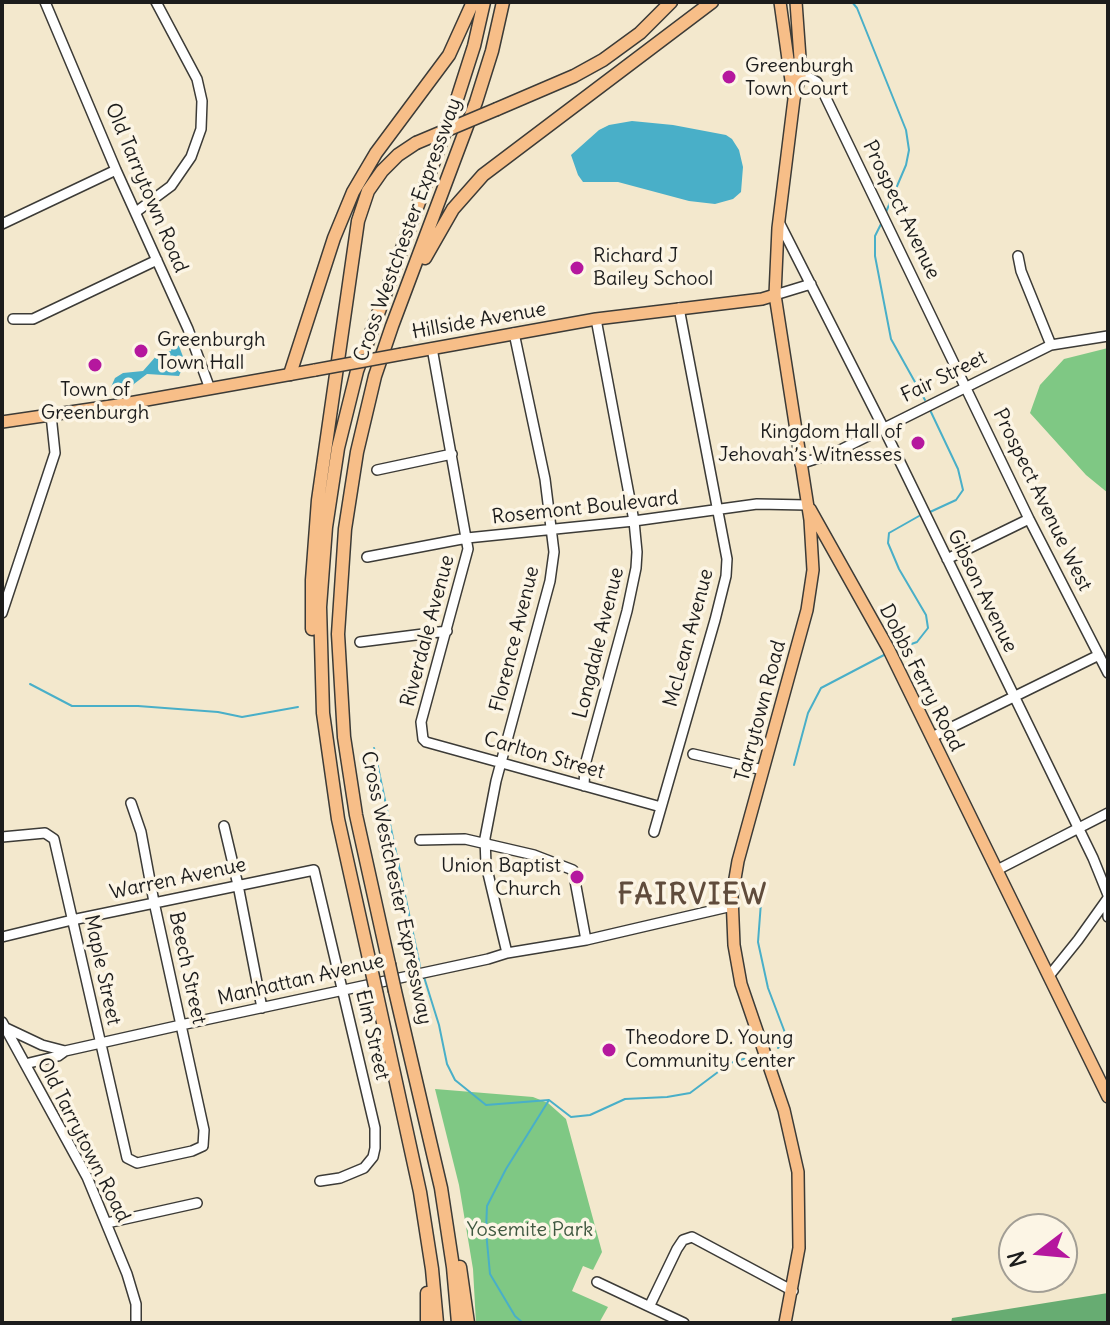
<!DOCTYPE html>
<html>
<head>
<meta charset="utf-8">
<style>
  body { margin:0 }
  #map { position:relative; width:1110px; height:1325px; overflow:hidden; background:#f3e8cd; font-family:Delius,sans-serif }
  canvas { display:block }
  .frame { position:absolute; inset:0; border:4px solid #1c1c1c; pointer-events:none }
  .north { position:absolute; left:998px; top:1213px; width:80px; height:80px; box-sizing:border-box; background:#fcf5e5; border:2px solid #a29e95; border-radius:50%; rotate:254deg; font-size:22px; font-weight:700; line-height:32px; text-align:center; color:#1c1c1c }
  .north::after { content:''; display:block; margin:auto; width:28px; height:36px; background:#b5179e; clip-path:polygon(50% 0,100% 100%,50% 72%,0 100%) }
</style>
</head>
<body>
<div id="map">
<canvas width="1110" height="1325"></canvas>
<div class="frame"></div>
<div class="north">N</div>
</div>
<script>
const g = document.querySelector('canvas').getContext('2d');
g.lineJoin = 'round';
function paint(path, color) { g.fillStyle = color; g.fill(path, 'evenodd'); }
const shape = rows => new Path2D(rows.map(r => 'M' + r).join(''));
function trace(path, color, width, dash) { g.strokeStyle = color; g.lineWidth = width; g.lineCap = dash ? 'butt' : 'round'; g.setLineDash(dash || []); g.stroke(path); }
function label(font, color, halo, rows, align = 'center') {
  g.font = font + ' Delius,sans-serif'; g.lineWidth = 7; g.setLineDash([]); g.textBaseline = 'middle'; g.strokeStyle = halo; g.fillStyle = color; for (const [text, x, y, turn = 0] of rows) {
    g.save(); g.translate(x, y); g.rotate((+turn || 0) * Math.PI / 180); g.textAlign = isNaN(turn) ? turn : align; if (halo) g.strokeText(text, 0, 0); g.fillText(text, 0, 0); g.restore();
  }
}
const green = shape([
  [1108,348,1108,493,1086,475,1030,413,1040,385,1064,359],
  [435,1089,533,1097,548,1103,566,1119,602,1252,593,1270,583,1266,572,1291,608,1307,599,1323,476,1323,473,1269,459,1185]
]);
const forest = shape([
  [1108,1293,1108,1323,951,1323,952,1318]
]);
const water = shape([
  [632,121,673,125,726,135,732,139,739,150,743,167,741,192,733,199,715,204,689,201,618,182,583,182,578,175,571,155,599,130,609,125],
  [170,337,179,346,185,362,179,376,147,374,130,387,111,387,115,378,123,373,143,371,158,354,171,351,172,346,166,340]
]);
const stream = shape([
  [852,2,857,8,906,130,909,150,906,165,886,212],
  [882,222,875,236,875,256,891,339,925,400],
  [930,512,956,500,963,490,958,469,930,410],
  [895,650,917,642,928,628,926,615,899,569,888,543,889,533,919,516],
  [30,684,72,706,138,706,218,712,242,717,298,707],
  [374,748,420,966],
  [794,765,808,713,821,688,884,655],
  [762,889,758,942,768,988,787,1038,778,1048],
  [424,977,439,1025,447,1064,455,1080,486,1105,549,1100,571,1117,590,1115,625,1099,667,1097,690,1093,730,1063,750,1057],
  [523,1323,515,1316,490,1274,486,1231,487,1206,506,1169,549,1100]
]);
const minor = shape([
  [45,2,116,170,188,329,210,389],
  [795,69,817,82,824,94,1029,519,1108,673],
  [136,212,171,186,191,157,201,129,202,101,197,79,156,2],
  [779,222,883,427,1093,858,1108,895,1108,917],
  [2,224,116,170],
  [1018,256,1021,271,1051,345],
  [775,295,811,284],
  [13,319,33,319,157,260],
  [432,348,468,549,421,722,423,739,426,742,661,807],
  [800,464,834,453,1051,345,1108,336],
  [377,470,452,454],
  [367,557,467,538,634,521,757,504,807,505],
  [947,559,1029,519],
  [2,613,55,453,51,415],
  [360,642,447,631],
  [932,737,1099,655],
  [693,754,763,770],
  [584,786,585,765,627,611,636,568,637,552,634,521,596,319],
  [224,826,238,885,262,1008],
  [654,832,715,620,726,576,727,559,679,308],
  [2,837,45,833,54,839,127,1158,137,1163,192,1151,203,1146,204,1130,154,902,141,832,131,803],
  [420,840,465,839,534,855,573,870,586,940],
  [997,870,1108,813],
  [2,937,72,920,314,870,375,1128,375,1148,373,1157,364,1168,340,1178,320,1181],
  [507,953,486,865,485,838,496,781,550,581,554,552,545,479,514,333],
  [1049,976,1078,940,1108,898],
  [2,1022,87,1177,127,1274,136,1304,136,1323],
  [6,1028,42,1045,65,1051],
  [25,1064,58,1056,65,1051,181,1025,488,959,507,953,586,940,732,906],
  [107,1223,197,1203],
  [597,1282,684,1323],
  [650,1305,677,1249,683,1240,692,1237,793,1291]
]);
const major = shape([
  [780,2,793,95],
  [402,354,596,319,762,299,775,295],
  [2,422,118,405,315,370],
  [810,509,888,648,1108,1097],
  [785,1323,799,1248,798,1172,784,1110,741,984,734,945,732,896,738,861,807,610,813,570,810,520,775,295,778,228,794,99,801,72,796,2]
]);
const highway = shape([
  [497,109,574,76,603,60,640,33,671,2],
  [425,258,453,209,483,175,712,2],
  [290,374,334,238,353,192,376,153,449,55,473,2],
  [312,629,312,580,318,500,358,221,368,191,382,171,398,155,416,143],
  [389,964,356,815,344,737,338,634,345,529,357,452,375,376,392,326,476,102,492,51,503,2],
  [371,968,338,819,323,713,320,607,326,527,338,448,357,371,458,96,474,46,484,2],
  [395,991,441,1188,453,1267,458,1323],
  [377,995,420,1192,432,1269,437,1323],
  [460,1267,468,1323],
  [427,1293,427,1323]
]);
const majorBridge = shape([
  [315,370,402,354]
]);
const highwayBridge = shape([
  [416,143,497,109],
  [389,964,395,991],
  [371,968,377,995]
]);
const markers = [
  [729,77,8,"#b5179e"],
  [577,268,8,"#b5179e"],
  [141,351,8,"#b5179e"],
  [95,365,8,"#b5179e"],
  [918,443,8,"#b5179e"],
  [577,877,8,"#b5179e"],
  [609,1050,8,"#b5179e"]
];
const poiNames = [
  ["Greenburgh",745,66],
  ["Town Court",745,89],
  ["Richard J",593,256],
  ["Bailey School",593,279],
  ["Greenburgh",157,340],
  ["Town Hall",157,363],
  ["Town of",95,390,"center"],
  ["Greenburgh",95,413,"center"],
  ["Kingdom Hall of",902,432,"right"],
  ["Jehovah’s Witnesses",902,455,"right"],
  ["Union Baptist",561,866,"right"],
  ["Church",561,889,"right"],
  ["Theodore D. Young",625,1038],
  ["Community Center",625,1061]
];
const streetNames = [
  ["Old Tarrytown Road",146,188,67],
  ["Prospect Avenue",901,210,64],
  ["Cross Westchester Expressway",408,230,-70],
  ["Hillside Avenue",479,321,-10],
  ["Fair Street",944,377,-26],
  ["Prospect Avenue West",1042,500,64],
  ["Rosemont Boulevard",585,508,-6],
  ["Gibson Avenue",982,591,64],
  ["Riverdale Avenue",428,631,-75],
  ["McLean Avenue",689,638,-75],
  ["Florence Avenue",515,639,-76],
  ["Longdale Avenue",599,643,-76],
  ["Dobbs Ferry Road",921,678,63],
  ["Tarrytown Road",761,711,-75],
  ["Carlton Street",544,756,16],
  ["Warren Avenue",178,879,-12],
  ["Cross Westchester Expressway",396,888,78],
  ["Beech Street",187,968,78],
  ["Maple Street",102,970,78],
  ["Manhattan Avenue",301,980,-13],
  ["Elm Street",372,1035,77],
  ["Old Tarrytown Road",83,1140,63]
];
const parkNames = [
  ["Yosemite Park",530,1230]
];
const districtNames = [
  ["FAIRVIEW",693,896]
];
paint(green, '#7fc884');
paint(forest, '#67ac72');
paint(water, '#49afc8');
trace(stream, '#49afc8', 2);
trace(minor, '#3c3b37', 12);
trace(major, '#3c3b37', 14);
trace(highway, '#3c3b37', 15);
trace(minor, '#fff', 9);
trace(major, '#f7be88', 11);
trace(highway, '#f7be88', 12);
trace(majorBridge, '#3c3b37', 14, []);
trace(highwayBridge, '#3c3b37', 15, []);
trace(majorBridge, '#f7be88', 11);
trace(highwayBridge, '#f7be88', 12);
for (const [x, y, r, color] of markers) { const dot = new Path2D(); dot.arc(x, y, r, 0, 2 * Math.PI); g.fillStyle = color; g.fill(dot); trace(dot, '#fcf5e5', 3); }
label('20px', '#1c1c1c', '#fcf5e5', poiNames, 'left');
label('20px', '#1c1c1c', '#fcf5e5', streetNames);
label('20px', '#3f5840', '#fcf5e5', parkNames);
g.letterSpacing = '2px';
label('bold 28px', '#604c3c', '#fcf5e5', districtNames);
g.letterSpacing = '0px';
</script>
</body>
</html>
